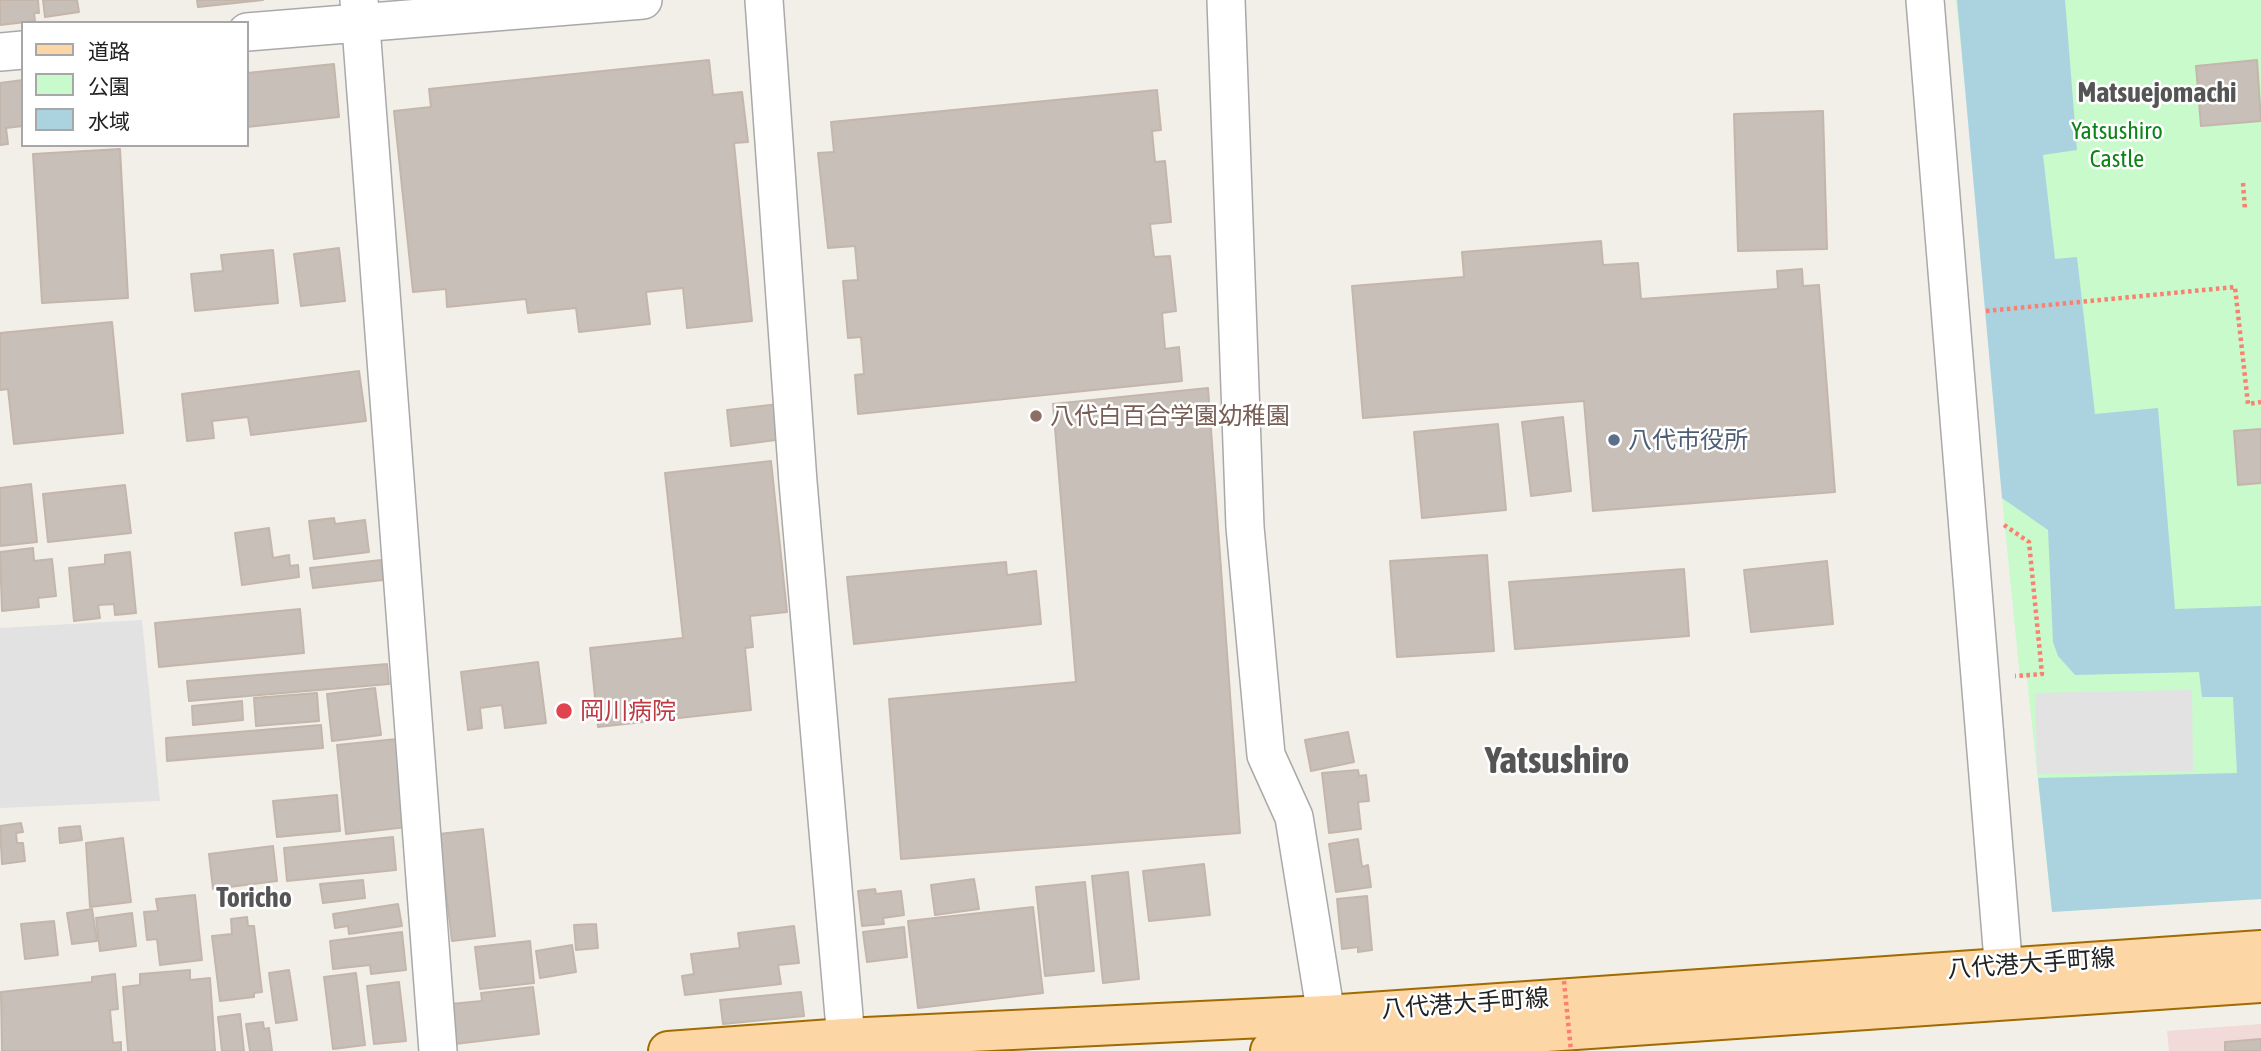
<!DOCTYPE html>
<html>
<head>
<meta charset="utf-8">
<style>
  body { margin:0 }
  #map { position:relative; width:2261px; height:1051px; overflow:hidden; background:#f2efe9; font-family:"Asap Condensed","Noto Sans JP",sans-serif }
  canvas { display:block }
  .legend { position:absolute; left:21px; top:21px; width:228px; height:126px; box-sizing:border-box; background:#fff; border:2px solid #a7a7a7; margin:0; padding:9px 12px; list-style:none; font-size:21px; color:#222 }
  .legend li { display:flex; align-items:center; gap:14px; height:35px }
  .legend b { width:35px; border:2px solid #a7a7a7 }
</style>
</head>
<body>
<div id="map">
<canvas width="2261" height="1051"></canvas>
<ul class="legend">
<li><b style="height:9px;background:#fcd6a4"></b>道路</li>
<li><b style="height:19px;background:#c8facc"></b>公園</li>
<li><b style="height:19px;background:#aad3df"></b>水域</li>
</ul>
</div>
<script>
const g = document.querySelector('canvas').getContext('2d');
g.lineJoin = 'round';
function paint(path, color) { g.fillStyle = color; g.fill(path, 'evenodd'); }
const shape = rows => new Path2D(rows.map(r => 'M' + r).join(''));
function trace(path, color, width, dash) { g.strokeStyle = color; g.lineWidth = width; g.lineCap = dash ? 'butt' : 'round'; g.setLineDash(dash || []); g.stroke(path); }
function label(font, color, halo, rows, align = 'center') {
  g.font = font + ' "Asap Condensed","Noto Sans JP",sans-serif'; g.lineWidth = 5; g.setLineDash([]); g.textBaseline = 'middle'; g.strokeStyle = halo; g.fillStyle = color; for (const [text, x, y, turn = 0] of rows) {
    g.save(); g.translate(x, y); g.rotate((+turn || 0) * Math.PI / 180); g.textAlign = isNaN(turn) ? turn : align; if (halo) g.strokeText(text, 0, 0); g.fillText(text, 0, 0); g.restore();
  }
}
const commercial = shape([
  [2261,1024,2261,1051,2169,1051,2167,1031]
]);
const park = shape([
  [1956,0,2261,0,2261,899,2052,912,2027,678,2020,678,2002,498,2009,501]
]);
const parking = shape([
  [142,620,160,801,0,808,0,628],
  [2192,690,2193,771,2037,774,2035,693]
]);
const water = shape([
  [1957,0,2065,0,2077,150,2043,155,2055,259,2077,257,2095,414,2158,408,2175,609,2261,606,2261,899,2052,912,2038,778,2237,773,2233,697,2202,697,2199,672,2075,675,2058,656,2053,642,2048,530,2002,498]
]);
const building = shape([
  [0,0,38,0,39,13,34,13,35,21,0,25,0,0],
  [43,0,77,0,79,12,45,17,43,0],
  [197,0,263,0,198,7,197,0],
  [709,60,713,95,742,92,748,142,734,143,752,321,687,328,683,288,646,292,650,324,579,332,576,308,528,313,526,299,447,307,446,289,413,292,394,111,431,107,429,89,709,60],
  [2257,60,2261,121,2201,126,2196,66,2257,60],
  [334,64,339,117,247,127,247,73,334,64],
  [23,80,23,126,6,128,8,144,0,145,0,83,23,80],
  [1157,90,1161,130,1152,131,1155,162,1165,161,1171,222,1150,224,1154,257,1170,256,1176,311,1162,313,1165,349,1179,347,1182,381,858,414,855,375,864,374,861,337,848,338,843,281,858,280,855,246,828,248,818,153,834,152,831,122,1157,90],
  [1823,111,1827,249,1738,251,1734,114,1823,111],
  [120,149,128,298,42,303,33,154,120,149],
  [1601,241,1603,265,1638,263,1641,299,1778,289,1777,271,1802,269,1803,286,1819,285,1835,492,1593,511,1584,401,1363,418,1352,286,1464,277,1462,252,1601,241],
  [339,248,345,301,301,306,294,254,339,248],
  [273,250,278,303,195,311,191,274,223,271,221,255,273,250],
  [112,322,123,433,14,444,8,389,0,390,0,333,112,322],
  [359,371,366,421,251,435,248,417,212,421,214,438,187,441,182,394,359,371],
  [1208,388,1240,833,901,859,889,699,1076,682,1053,404,1208,388],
  [779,404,783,439,731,446,727,410,779,404],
  [1563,417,1571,491,1531,496,1522,422,1563,417],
  [1498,424,1506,510,1422,518,1414,432,1498,424],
  [2261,429,2261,483,2238,485,2234,431,2261,429],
  [771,461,787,612,750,616,753,647,745,648,751,710,598,727,590,648,683,638,665,473,771,461],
  [31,484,37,542,0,546,0,488,31,484],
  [125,485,131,533,48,542,43,494,125,485],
  [334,518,335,524,365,520,369,552,314,559,309,521,334,518],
  [269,528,273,558,289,555,290,566,298,565,299,577,242,585,235,533,269,528],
  [33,548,34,561,52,559,56,596,38,598,39,607,2,611,0,552,33,548],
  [130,552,136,613,115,615,114,604,98,605,100,618,74,621,69,568,105,564,105,555,130,552],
  [1487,555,1494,651,1397,657,1390,561,1487,555],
  [381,560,383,580,313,588,310,568,381,560],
  [1827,561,1833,624,1751,632,1744,570,1827,561],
  [1006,562,1007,575,1036,571,1041,624,854,644,847,577,1006,562],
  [1684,569,1689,636,1515,649,1509,582,1684,569],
  [300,609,304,653,159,667,155,623,300,609],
  [538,662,546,723,505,728,502,705,480,708,482,728,468,730,461,672,538,662],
  [387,664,389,684,189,701,187,681,387,664],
  [375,688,381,735,332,741,327,694,375,688],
  [317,693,319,721,256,726,254,698,317,693],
  [242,701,243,720,193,725,192,706,242,701],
  [321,725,323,748,167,761,166,738,321,725],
  [1348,732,1354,762,1311,771,1305,740,1348,732],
  [397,739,407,827,346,834,337,745,397,739],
  [1358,770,1359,776,1366,775,1369,801,1358,802,1361,829,1329,833,1322,773,1358,770],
  [337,795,340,831,277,837,273,801,337,795],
  [21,823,23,832,16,833,17,843,23,843,25,861,2,864,0,826,21,823],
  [80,826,82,840,60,843,59,828,80,826],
  [483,829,495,936,452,941,439,834,483,829],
  [393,837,396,870,287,881,284,848,393,837],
  [123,838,131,902,90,907,86,843,123,838],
  [1358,839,1362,867,1368,865,1371,887,1336,892,1329,844,1358,839],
  [273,846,277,881,213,889,209,854,273,846],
  [1204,864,1210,915,1149,921,1143,871,1204,864],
  [1128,872,1139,979,1103,983,1092,876,1128,872],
  [974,879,979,909,935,915,931,885,974,879],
  [363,880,365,898,323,903,320,884,363,880],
  [1085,882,1094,971,1045,976,1036,887,1085,882],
  [875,889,876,894,901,891,904,915,883,918,884,924,862,926,858,891,875,889],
  [195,895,202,960,160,965,157,939,147,940,144,912,158,911,156,899,195,895],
  [1367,896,1372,950,1358,952,1358,947,1342,949,1337,899,1367,896],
  [398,904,402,926,349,934,348,926,335,928,333,914,398,904],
  [1033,907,1043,993,918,1008,908,921,1033,907],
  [92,909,97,941,72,944,67,913,92,909],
  [132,913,136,946,100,951,96,918,132,913],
  [247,917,248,926,254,926,262,992,254,993,254,997,220,1001,212,936,232,934,231,919,247,917],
  [54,921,58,955,25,959,21,924,54,921],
  [596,924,598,948,576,950,574,925,596,924],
  [794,926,799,963,778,965,781,984,685,995,682,976,694,974,691,954,740,948,738,933,794,926],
  [904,927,907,957,867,962,863,932,904,927],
  [402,932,406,970,371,974,370,965,333,969,330,941,402,932],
  [530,941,534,983,480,989,475,947,530,941],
  [572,945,576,972,540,978,536,951,572,945],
  [190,970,190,980,210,978,215,1051,128,1051,123,987,140,985,140,974,190,970],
  [289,970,297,1020,276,1023,269,973,289,970],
  [356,973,365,1045,333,1049,324,977,356,973],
  [115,974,118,1009,110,1010,113,1043,121,1042,121,1051,2,1051,1,992,92,982,92,977,115,974],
  [399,982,406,1041,374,1044,367,986,399,982],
  [533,987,539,1034,455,1044,450,1004,482,1001,481,993,533,987],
  [801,992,804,1016,723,1024,720,1000,801,992],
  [240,1014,244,1051,222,1051,218,1017,240,1014],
  [263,1022,264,1029,269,1028,272,1051,250,1051,246,1024,263,1022],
  [2261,1039,2261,1051,2225,1051,2225,1042,2261,1039]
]);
const path = shape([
  [2243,183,2245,210],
  [1986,311,2235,287,2248,404,2261,402],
  [2004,525,2029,542,2042,674,2015,676]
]);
const minor = shape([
  [359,0,438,1051],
  [764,0,798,482,847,1051],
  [1226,0,1245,527,1266,755,1294,817,1331,1046],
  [1925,0,2006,997],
  [247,32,643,0],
  [0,52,23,50]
]);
const major = shape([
  [668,1051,845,1038,1326,1015,2261,950],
  [1270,1051,2261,983]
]);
const pathBridge = shape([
  [1564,981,1571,1051]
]);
const markers = [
  [1036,416,7,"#8d6e63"],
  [1614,440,7,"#5c6f8a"],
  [564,711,9,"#e0444e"]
];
const parkNames = [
  ["Yatsushiro",2117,131],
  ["Castle",2117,159]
];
const educationNames = [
  ["八代白百合学園幼稚園",1050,416]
];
const serviceNames = [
  ["八代市役所",1628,440]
];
const healthNames = [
  ["岡川病院",580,711]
];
const streetNames = [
  ["八代港大手町線",2031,964,-4],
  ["八代港大手町線",1465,1004,-4]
];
const quarterNames = [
  ["Matsuejomachi",2157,93],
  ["Toricho",254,898]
];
const townNames = [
  ["Yatsushiro",1557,761]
];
paint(commercial, '#f2dad9');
paint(park, '#c8facc');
paint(parking, '#e2e2e2');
paint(water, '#aad3df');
paint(building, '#c7bfb8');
trace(building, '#c4b6ab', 2);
trace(minor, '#a9a9a9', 40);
trace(major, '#a06b00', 42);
trace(path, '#fa8072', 4.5, [3.5, 3.5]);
trace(minor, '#fff', 37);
trace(major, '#fcd6a4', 38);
trace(pathBridge, '#fa8072', 4.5, [3.5, 3.5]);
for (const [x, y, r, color] of markers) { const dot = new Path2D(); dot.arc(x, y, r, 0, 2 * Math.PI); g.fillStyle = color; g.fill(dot); trace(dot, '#fff', 2.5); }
label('24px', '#0c8416', '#fff', parkNames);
label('24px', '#785e54', '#fff', educationNames, 'left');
label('24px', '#4e5e75', '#fff', serviceNames, 'left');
label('24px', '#be3a42', '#fff', healthNames, 'left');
label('24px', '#222', '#fff', streetNames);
label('bold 28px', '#555', '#fff', quarterNames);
label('bold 38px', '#555', '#fff', townNames);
</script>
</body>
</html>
